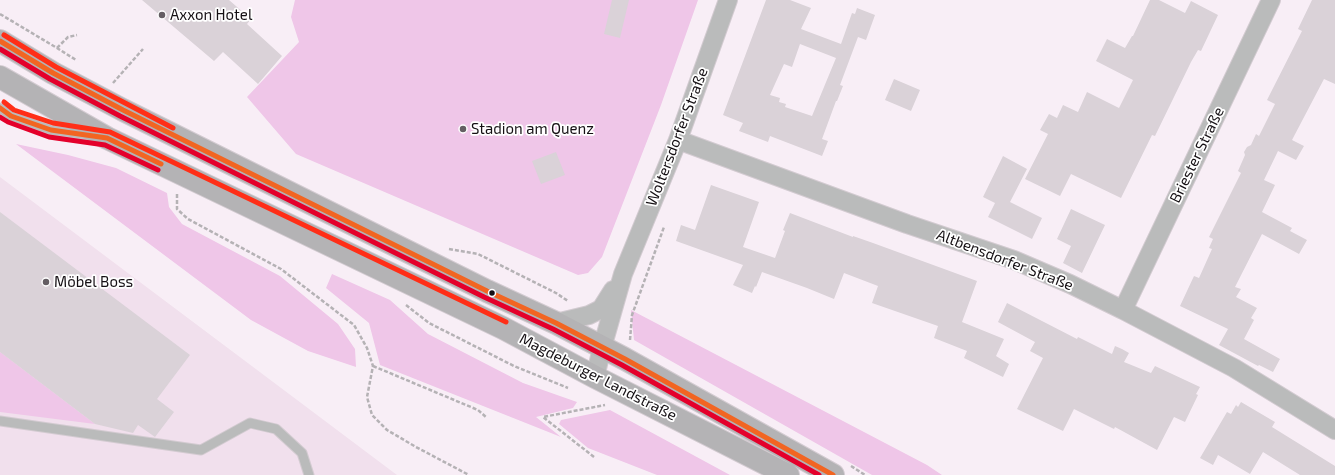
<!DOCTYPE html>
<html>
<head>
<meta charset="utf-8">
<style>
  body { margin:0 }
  canvas { display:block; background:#f8eef6 }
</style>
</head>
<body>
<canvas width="1335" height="475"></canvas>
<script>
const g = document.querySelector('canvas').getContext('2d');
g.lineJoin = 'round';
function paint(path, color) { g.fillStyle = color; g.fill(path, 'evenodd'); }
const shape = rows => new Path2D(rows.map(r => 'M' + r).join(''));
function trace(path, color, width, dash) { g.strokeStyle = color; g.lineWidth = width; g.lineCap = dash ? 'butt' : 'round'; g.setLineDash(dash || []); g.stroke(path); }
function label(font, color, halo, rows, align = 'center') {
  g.font = font + ' "Exo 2",sans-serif'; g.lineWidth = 3.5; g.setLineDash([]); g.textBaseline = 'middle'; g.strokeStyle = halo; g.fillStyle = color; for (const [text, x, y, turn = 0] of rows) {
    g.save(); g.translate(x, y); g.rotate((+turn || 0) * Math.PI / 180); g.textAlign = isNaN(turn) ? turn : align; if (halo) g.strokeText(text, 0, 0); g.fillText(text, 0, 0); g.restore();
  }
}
const built = shape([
  [0,177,397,475,0,475]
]);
const green = shape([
  [295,0,698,0,661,105,602,257,588,273,578,275,296,154,247,97,299,42,291,17],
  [16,144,68,155,116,168,167,193,169,207,182,224,280,276,338,324,355,349,356,367,308,351,251,320],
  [332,274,390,300,428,334,523,383,577,402,573,408,536,417,561,437,380,365,369,323,326,288],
  [631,310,927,465,942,475,872,475,634,340],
  [0,352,95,424,0,412],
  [610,410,730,475,657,475,588,448,559,424,561,420]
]);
const building = shape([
  [142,0,229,0,251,19,247,24,282,56,258,84,223,52,214,61],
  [612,0,629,0,620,38,604,34],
  [766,0,790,0,811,8,801,29,841,44,852,13,855,14,857,8,875,15,866,40,858,37,840,85,843,86,837,101,836,101,822,139,828,141,822,156,770,136,768,142,739,131,743,123,723,115],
  [800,44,836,58,812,116,785,107,786,104,779,102,780,98,770,95,784,64,792,67],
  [1150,0,1159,0,1185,13,1191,1,1218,15,1201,51,1198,50,1191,62,1155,136,1152,135,1121,198,1071,174,1060,196,1025,179,1048,134,1040,130,1049,114,1057,118,1063,105,1078,112,1087,92,1119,108,1133,80,1096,61,1107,39,1125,48,1132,36,1133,36],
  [1312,0,1335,0,1335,84,1324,79,1292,140,1304,146,1296,160,1278,151,1264,180,1275,185,1262,212,1292,228,1290,231,1307,240,1299,254,1262,234,1235,287,1241,289,1236,297,1257,308,1251,318,1254,320,1244,339,1280,359,1273,372,1259,365,1258,366,1219,345,1228,329,1180,306,1194,276,1199,278,1212,249,1209,248,1213,239,1209,237,1241,173,1238,171,1245,155,1244,152,1247,147,1251,145,1256,134,1259,136,1275,104,1267,100,1302,31,1298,29],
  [894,79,920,90,911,111,885,100],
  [556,152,565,175,541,184,532,161],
  [1003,156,1027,169,1010,202,1042,218,1032,239,988,217,995,203,983,197],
  [711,185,759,202,743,247,775,258,785,231,783,230,790,213,853,237,853,236,873,243,977,281,962,322,1004,339,996,356,1009,364,1003,377,964,358,967,351,934,338,938,326,872,303,878,286,844,273,834,299,807,288,762,272,756,287,755,286,752,293,733,285,743,265,676,241,681,225,695,230],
  [1071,209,1105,225,1082,273,1063,263,1071,246,1057,239],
  [0,212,190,355,157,399,174,412,155,437,138,425,133,433,95,424,0,352],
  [1007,303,1077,339,1078,337,1112,354,1115,346,1122,349,1129,353,1124,362,1151,373,1155,366,1200,387,1196,394,1198,395,1185,422,1174,417,1157,450,1115,427,1114,429,1074,409,1063,431,1017,409,1043,358,1030,351,1035,342,998,322],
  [1241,402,1275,422,1272,427,1335,466,1335,475,1300,475,1263,452,1250,474,1218,455,1213,465,1200,458,1227,412,1231,414,1236,405,1238,407]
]);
const path = shape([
  [0,14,57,48,76,60],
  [57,48,68,37,77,35],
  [113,83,143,49],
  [177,194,177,209,188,219,281,269,354,325,367,348,373,366,367,397,372,415,387,430,416,447,469,475],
  [449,249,478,254,556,293,568,301],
  [406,305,429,323,514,366,568,388],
  [630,340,632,315,664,227],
  [373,366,478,410,486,417],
  [594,457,543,417,605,405],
  [851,466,865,475]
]);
const service = shape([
  [0,108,11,116,51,130,89,135],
  [0,421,201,450,250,423,276,429,302,453,309,475]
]);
const minor = shape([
  [678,140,907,224,1014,260,1070,284,1123,310,1234,368,1335,430],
  [1123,310,1271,0],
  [556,323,589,315,601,309,613,290],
  [595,377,602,348,623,274,678,140,728,0]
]);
const primary = shape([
  [0,41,53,73,123,110,487,291,556,323,625,359,833,475],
  [0,77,107,138,503,328,595,377,788,475]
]);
const bus1 = shape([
  [0,41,53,73,123,110,487,291,556,323,625,359,833,475],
  [0,108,11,116,51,130,107,138,161,164]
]);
const bus2 = shape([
  [0,49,50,79,120,116,484,297,553,329,622,365,819,475],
  [0,117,8,122,49,137,105,145,158,170]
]);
const bus3 = shape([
  [4,35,56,67,173,128],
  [4,102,14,110,53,123,110,132,506,322]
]);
const markers = [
  [162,15,4,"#645e63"],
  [463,129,4,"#645e63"],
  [46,282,4,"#645e63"],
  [492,293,3.5,"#151014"]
];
const poiNames = [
  ["Axxon Hotel",170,15],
  ["Stadion am Quenz",471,129],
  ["Möbel Boss",54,282]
];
const streetNames = [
  ["Woltersdorfer Straße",677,137,-69],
  ["Briester Straße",1197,155,-64],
  ["Altbensdorfer Straße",1005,260,21],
  ["Magdeburger Landstraße",598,377,27]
];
paint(built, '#f1e0ed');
paint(green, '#efc6e8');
paint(building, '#dad2d8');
trace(service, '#d3cbd1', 11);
trace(minor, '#d3cbd1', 20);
trace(primary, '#d3cbd1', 24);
trace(path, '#b5b2b5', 2.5, [4, 2]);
trace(service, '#babbbb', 9);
trace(minor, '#babbbb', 18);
trace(primary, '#b4b3b5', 22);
trace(bus1, '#f26522', 5);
trace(bus2, '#e4002b', 5);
trace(bus3, '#ff2e17', 5);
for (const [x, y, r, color] of markers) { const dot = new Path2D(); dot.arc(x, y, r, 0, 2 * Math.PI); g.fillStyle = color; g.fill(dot); trace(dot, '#fff', 1.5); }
label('15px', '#151014', '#fff', poiNames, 'left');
label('15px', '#151014', '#fff', streetNames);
</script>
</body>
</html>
